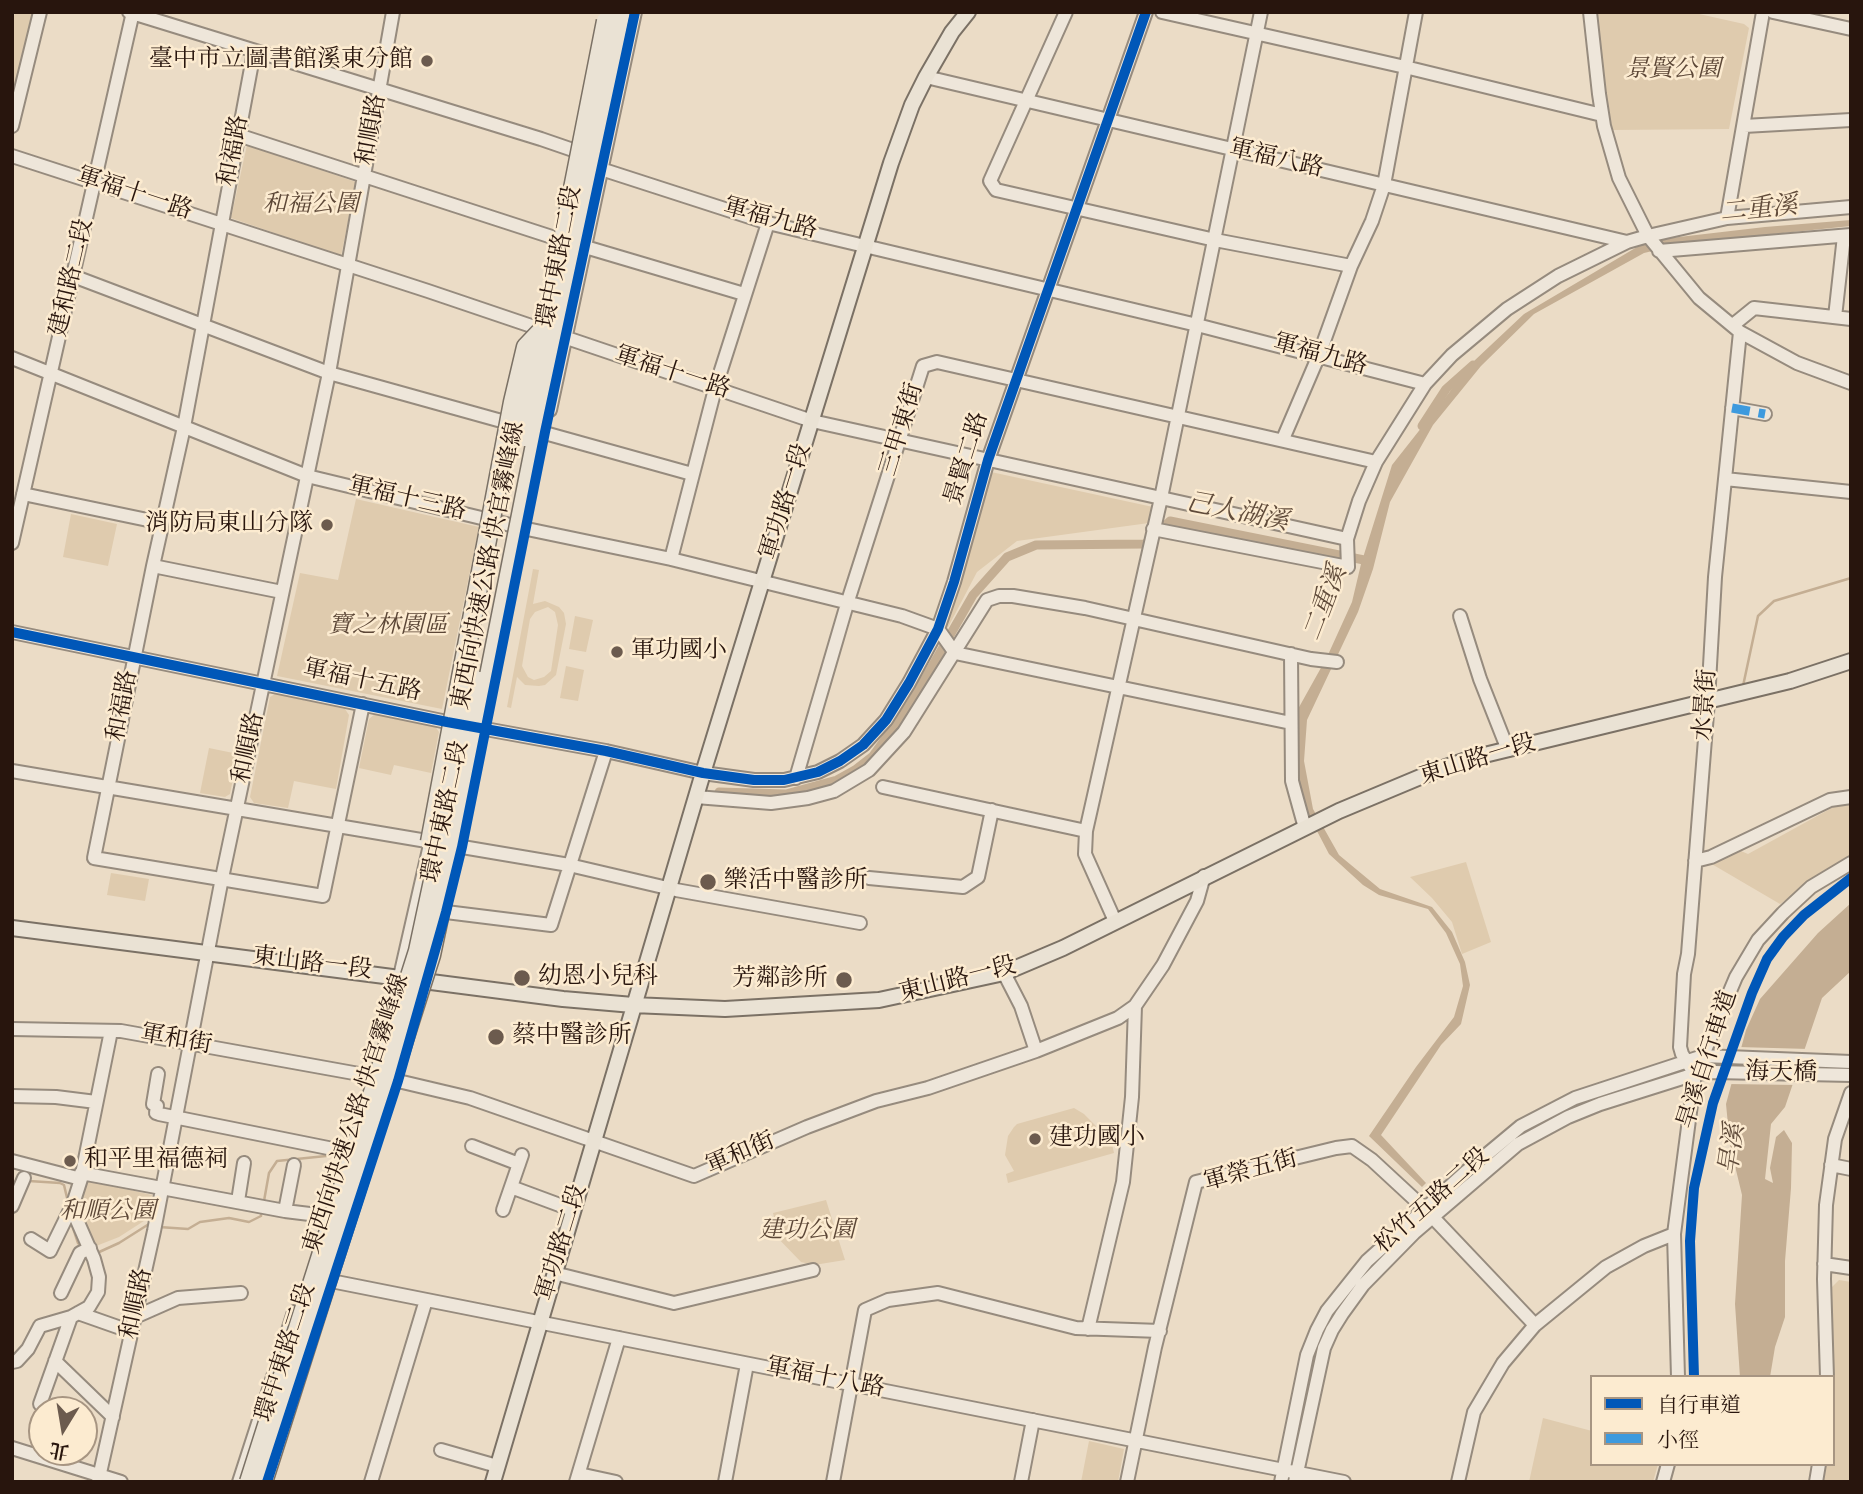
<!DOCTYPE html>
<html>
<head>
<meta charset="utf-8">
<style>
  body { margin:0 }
  #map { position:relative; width:1863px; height:1494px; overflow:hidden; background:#ebdcc6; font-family:"IM FELL English","Noto Serif TC",serif }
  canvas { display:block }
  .frame { position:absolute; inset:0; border:14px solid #28150d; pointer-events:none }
  .legend { position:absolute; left:1590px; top:1375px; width:245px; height:91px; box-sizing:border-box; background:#fcebd0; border:2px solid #a79582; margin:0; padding:9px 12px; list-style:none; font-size:21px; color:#28150d }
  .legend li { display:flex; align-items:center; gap:14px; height:35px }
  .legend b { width:35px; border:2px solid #a79582 }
  .north { position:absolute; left:28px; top:1396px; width:70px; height:70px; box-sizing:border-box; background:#fcebd0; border:2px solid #a79582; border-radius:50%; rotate:191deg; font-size:19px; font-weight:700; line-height:28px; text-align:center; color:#28150d }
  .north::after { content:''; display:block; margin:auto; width:24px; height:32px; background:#6c5b4e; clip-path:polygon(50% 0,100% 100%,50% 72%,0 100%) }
</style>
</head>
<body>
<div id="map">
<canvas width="1863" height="1494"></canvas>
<div class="frame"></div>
<ul class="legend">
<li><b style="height:9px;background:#0057b8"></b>自行車道</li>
<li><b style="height:9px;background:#3d9ade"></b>小徑</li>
</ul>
<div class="north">北</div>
</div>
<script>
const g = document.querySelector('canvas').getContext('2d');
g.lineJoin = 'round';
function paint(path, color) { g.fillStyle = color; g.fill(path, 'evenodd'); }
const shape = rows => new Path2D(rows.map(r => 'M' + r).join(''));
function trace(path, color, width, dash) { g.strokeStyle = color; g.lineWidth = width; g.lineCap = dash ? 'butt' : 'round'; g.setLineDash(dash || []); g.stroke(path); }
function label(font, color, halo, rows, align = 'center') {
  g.font = font + ' "IM FELL English","Noto Serif TC",serif'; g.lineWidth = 5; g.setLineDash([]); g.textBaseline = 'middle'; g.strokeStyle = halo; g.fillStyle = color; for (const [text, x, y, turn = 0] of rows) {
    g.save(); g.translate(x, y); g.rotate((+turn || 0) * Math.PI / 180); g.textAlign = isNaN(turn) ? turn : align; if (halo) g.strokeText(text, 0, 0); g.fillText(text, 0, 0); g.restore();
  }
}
const green = shape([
  [15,12,35,12,12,116,12,25],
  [1598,12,1690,12,1744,24,1749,28,1729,129,1611,130,1604,103,1598,46],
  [247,145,356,182,341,256,231,218],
  [991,472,1153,507,1149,523,1017,541,977,572,944,635,934,631],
  [356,499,479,527,442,709,277,676,300,573,338,580],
  [71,514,117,524,108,566,63,557],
  [533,569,539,570,533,604,545,601,559,607,564,613,566,624,556,675,545,685,539,686,525,685,517,677,511,708,507,707],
  [548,607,555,612,558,625,551,671,544,677,534,680,528,677,522,666,530,619,535,612],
  [575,616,593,620,586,652,569,649],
  [566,666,584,670,578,701,560,698],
  [275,694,345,709,349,715,336,789,294,781,288,808,254,803,250,797,270,697],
  [375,714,435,726,439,732,431,773,394,765,391,775,359,768,369,719],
  [209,748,238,754,230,794,225,797,200,793],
  [1851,802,1851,859,1829,870,1780,904,1710,863,1741,851,1748,854,1839,804],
  [1466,862,1491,942,1462,954,1452,922,1432,898,1410,877],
  [111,873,149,879,145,901,107,895],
  [1074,1108,1084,1114,1096,1126,1096,1148,1112,1144,1114,1153,1008,1183,1006,1174,1014,1171,1005,1155,1008,1136,1014,1127,1017,1124],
  [83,1179,152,1195,147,1219,119,1237,91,1248,80,1211],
  [826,1200,845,1260,814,1265,801,1262,773,1233,775,1221,773,1213],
  [1839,1280,1851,1282,1851,1482,1823,1482,1826,1464,1833,1464,1831,1288],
  [1543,1418,1592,1431,1592,1464,1658,1464,1653,1482,1529,1482],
  [1089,1441,1124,1449,1118,1482,1081,1482]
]);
const water = shape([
  [1851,220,1851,226,1686,243,1644,253,1534,314,1481,366,1433,425,1390,502,1373,569,1358,612,1307,720,1304,761,1313,809,1339,855,1380,889,1432,907,1452,932,1465,962,1470,985,1461,1024,1441,1045,1381,1135,1426,1183,1422,1187,1369,1136,1416,1067,1454,1017,1463,986,1460,964,1446,933,1428,909,1379,895,1363,885,1329,854,1306,810,1298,789,1296,725,1298,709,1327,657,1352,602,1361,564,1392,465,1474,361,1524,314,1637,247,1662,239,1765,227],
  [1851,903,1851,971,1822,998,1785,1107,1771,1124,1765,1179,1773,1183,1770,1168,1776,1137,1784,1130,1792,1143,1791,1188,1785,1261,1785,1317,1775,1347,1770,1377,1740,1377,1735,1304,1742,1195,1730,1145,1726,1104,1746,1030,1760,999,1818,933]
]);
const pier = shape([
  [1738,1047,1809,1049,1796,1085,1728,1084]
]);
const stream = shape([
  [1743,686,1758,616,1774,601,1851,578],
  [29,1181,60,1183,64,1185,68,1202],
  [264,1201,269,1173,277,1161,326,1156],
  [71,1222,78,1243,82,1248],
  [159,1227,188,1229,200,1222,229,1218,249,1222,261,1216,261,1212],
  [97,1253,119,1243,149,1224,152,1225]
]);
const canal = shape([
  [1422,426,1446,389,1473,365],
  [719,792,786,794,837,780,855,770,873,756,910,705,973,595,1007,557,1036,545,1145,544,1170,521,1369,561]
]);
const minor = shape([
  [129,12,541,139,573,150,601,169,768,223,1197,325,1425,384],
  [1066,12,990,181,996,190,1215,240,1351,266],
  [1162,12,1405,67,1602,115],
  [1590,12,1599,94,1604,126,1619,178,1648,236,1699,298,1740,332,1797,363,1851,383],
  [1773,12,1851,29],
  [254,52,184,427,153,566,94,858,323,896,363,704],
  [926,77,1627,242],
  [12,126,40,12],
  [1744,126,1851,120],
  [238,135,555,238,744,294],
  [12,156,428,291,812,421,1347,539],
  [1727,218,1763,12],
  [1659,251,1851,235],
  [73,276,329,373,692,474],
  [1835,317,1844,236],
  [1733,325,1754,308,1851,319],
  [12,358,307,476,527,529,671,559,902,616,938,629,955,653],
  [1732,408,1765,414],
  [550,410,635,12],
  [1283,439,1319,355,1351,266,1372,221,1384,185,1416,12],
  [1725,479,1851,492],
  [23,494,162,523],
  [1153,529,1348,567,1347,539,1359,501,1376,462,1425,384,1452,355,1507,309,1558,276,1627,242,1648,236,1727,218,1851,207],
  [12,543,133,12],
  [671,559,715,389,768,223],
  [153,566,282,592],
  [1460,616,1480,679,1508,750],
  [12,632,447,722,606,751,703,773,754,780,784,780,818,772,840,761,863,745,886,720,909,683,938,629,954,582,988,460,1146,12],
  [955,653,1291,723],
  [1291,654,1292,781,1305,828],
  [12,771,569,865,676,890,860,923],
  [796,778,847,604,923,366,937,362,1376,462],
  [883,787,1086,831],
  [696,797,771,803,808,798,834,791,869,770,904,732,987,600,999,596,1013,596,1085,608,1311,659,1337,662],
  [1695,861,1711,857,1830,800,1851,797],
  [869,878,963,887,978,877,992,810],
  [446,912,551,925,606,751],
  [1115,921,1085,854,1086,831,1161,498,1261,12],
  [1004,973,1021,1006,1036,1051],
  [398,985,432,836],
  [12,1029,121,1031,398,1081,470,1098,694,1176,807,1127,876,1101,928,1088,1036,1051,1118,1018,1135,1006,1163,965,1197,901,1204,876],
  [1691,1068,1682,1054,1680,1047,1684,974,1688,954,1708,701,1715,577,1740,332],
  [158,1074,153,1104,157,1106,156,1113,158,1113],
  [12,1096,56,1097,96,1102],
  [159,1114,348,1152],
  [472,1146,519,1164],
  [12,1161,81,1179],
  [1831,1165,1851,1169],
  [81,1173,285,1211,326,1216],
  [511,1187,573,1210],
  [238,1201,244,1163],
  [12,1206,24,1178],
  [503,1210,522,1155],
  [285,1211,294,1165],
  [31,1239,50,1251,73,1204],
  [1824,1264,1851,1268],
  [554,1273,674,1303,813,1270],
  [321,1279,1344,1482],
  [61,1293,80,1253,90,1248],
  [78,1313,132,1332],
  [135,1317,178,1298,241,1293],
  [1088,1329,1123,1182,1132,1097,1135,1006],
  [55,1361,113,1417],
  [12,1362,17,1361,28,1349,40,1326,71,1317,89,1307,98,1292,99,1277,94,1259,76,1218,73,1204,81,1179,111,1031],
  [1678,1377,1674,1234,1695,1074,1736,977,1758,940,1783,913,1811,887,1851,863],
  [1827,1377,1824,1279,1826,1205,1835,1139,1851,1093],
  [40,1404,71,1317],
  [12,1448,121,1482],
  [441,1450,497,1466],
  [579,1474,616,1482],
  [98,1482,154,1231,222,878,329,373,393,12],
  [239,1482,294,1312],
  [371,1482,426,1300],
  [576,1482,619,1338],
  [725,1482,747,1364],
  [833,1482,865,1310,888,1300,938,1293,1076,1328,1160,1331],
  [1021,1482,1033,1420],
  [1127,1482,1155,1347,1196,1182,1336,1148,1352,1146,1372,1160,1425,1209,1535,1325],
  [1281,1482,1307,1355,1317,1330,1327,1311,1367,1261,1467,1171,1521,1126,1575,1098,1703,1056,1851,1062],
  [1295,1482,1324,1348,1332,1330,1342,1314,1363,1285,1414,1233,1518,1144,1568,1117,1600,1104,1695,1074,1715,1072,1851,1075],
  [1458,1482,1474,1412,1503,1363,1535,1325,1606,1267,1644,1246,1674,1234],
  [1663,1482,1668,1464],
  [1816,1482,1819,1464]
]);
const major = shape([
  [12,928,563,999,633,1005,725,1009,879,1000,1004,973,1063,948,1339,811,1437,770,1472,758,1790,681,1851,661],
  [493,1482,703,773,891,163,912,105,926,77,952,32,968,12]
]);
const highwayBridge = shape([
  [524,437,606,21],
  [430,842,513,402,526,347,546,326],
  [249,1482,418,951,476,680],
  [263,1482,431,955,472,761,621,12]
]);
const quiet = shape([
  [1732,408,1765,414]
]);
const cycleway = shape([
  [12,632,447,722,606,751,703,773,754,780,784,780,818,772,840,761,863,745,886,720,909,683,938,629,954,582,988,460,1146,12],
  [1694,1377,1690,1241,1694,1188,1713,1103,1752,993,1767,959,1783,937,1804,915,1851,878],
  [267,1482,398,1081,446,912,462,847,545,432,635,12]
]);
const markers = [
  [427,61,7,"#6c5b4e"],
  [327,525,7,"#6c5b4e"],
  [617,652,7,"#6c5b4e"],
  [708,882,9,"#6c5b4e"],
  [522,978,9,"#6c5b4e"],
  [844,980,9,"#6c5b4e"],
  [496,1037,9,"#6c5b4e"],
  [1035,1139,7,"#6c5b4e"],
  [70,1161,7,"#6c5b4e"]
];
const poiNames = [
  ["臺中市立圖書館溪東分館",413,61,"right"],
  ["消防局東山分隊",313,525,"right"],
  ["軍功國小",631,652],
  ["樂活中醫診所",724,882],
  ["幼恩小兒科",538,978],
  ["芳鄰診所",828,980,"right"],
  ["蔡中醫診所",512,1037],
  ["建功國小",1049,1139],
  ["和平里福德祠",84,1161]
];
const parkNames = [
  ["景賢公園",1673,71],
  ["和福公園",311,206],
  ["寶之林園區",388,627],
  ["和順公園",108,1213],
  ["建功公園",807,1232]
];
const streetNames = [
  ["和順路",373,130,-80],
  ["和福路",235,151,-79],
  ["軍福八路",1276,160,13],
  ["軍福十一路",134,195,18],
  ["軍福九路",770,220,15],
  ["環中東路二段",561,257,-79],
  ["建和路二段",73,278,-77],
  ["軍福九路",1320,356,15],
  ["軍福十一路",672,374,18],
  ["三甲東街",903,430,-73],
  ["景賢二路",968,459,-73],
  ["軍福十三路",407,500,13],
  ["軍功路一段",787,502,-73],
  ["東西向快速公路 快官霧峰線",490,566,-79],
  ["軍福十五路",362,682,12],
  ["水景街",1707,705,-86],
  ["和福路",124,706,-79],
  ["和順路",250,748,-78],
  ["東山路一段",1478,761,-17],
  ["環中東路二段",447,812,-78],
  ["東山路一段",312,965,7],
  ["東山路一段",958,981,-14],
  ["軍和街",176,1041,10],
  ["旱溪自行車道",1709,1060,-72],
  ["海天橋",1781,1074,1],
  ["東西向快速公路 快官霧峰線",358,1114,-72],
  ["軍和街",741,1155,-23],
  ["軍榮五街",1251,1172,-15],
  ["松竹五路二段",1433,1202,-42],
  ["軍功路二段",563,1243,-73],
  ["和順路",138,1304,-78],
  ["環中東路二段",287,1353,-72],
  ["軍福十八路",825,1379,11]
];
const waterNames = [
  ["二重溪",1759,211,-6],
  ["己人湖溪",1237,514,11],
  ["二重溪",1327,604,-69],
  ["旱溪",1734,1150,-82]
];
paint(green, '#dfcbae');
paint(water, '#c4ae93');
paint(pier, '#ebdcc6');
trace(stream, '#c4ae93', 2.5);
trace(canal, '#c4ae93', 9);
trace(minor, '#968b7e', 16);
trace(major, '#7b7165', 18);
trace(minor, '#eee6da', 12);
trace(major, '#eae2d4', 14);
trace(highwayBridge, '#7b7165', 21, []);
trace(highwayBridge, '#eae2d4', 18);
trace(quiet, '#3d9ade', 9, [18, 9]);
trace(cycleway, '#0057b8', 10);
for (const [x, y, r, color] of markers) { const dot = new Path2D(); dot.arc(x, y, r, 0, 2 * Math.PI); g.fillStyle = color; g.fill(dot); trace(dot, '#fcebd0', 2.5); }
label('24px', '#28150d', '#fcebd0', poiNames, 'left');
label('italic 24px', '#5c4737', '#fcebd0', parkNames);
label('24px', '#28150d', '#fcebd0', streetNames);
label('italic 26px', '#604b3a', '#fcebd0', waterNames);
</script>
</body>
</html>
